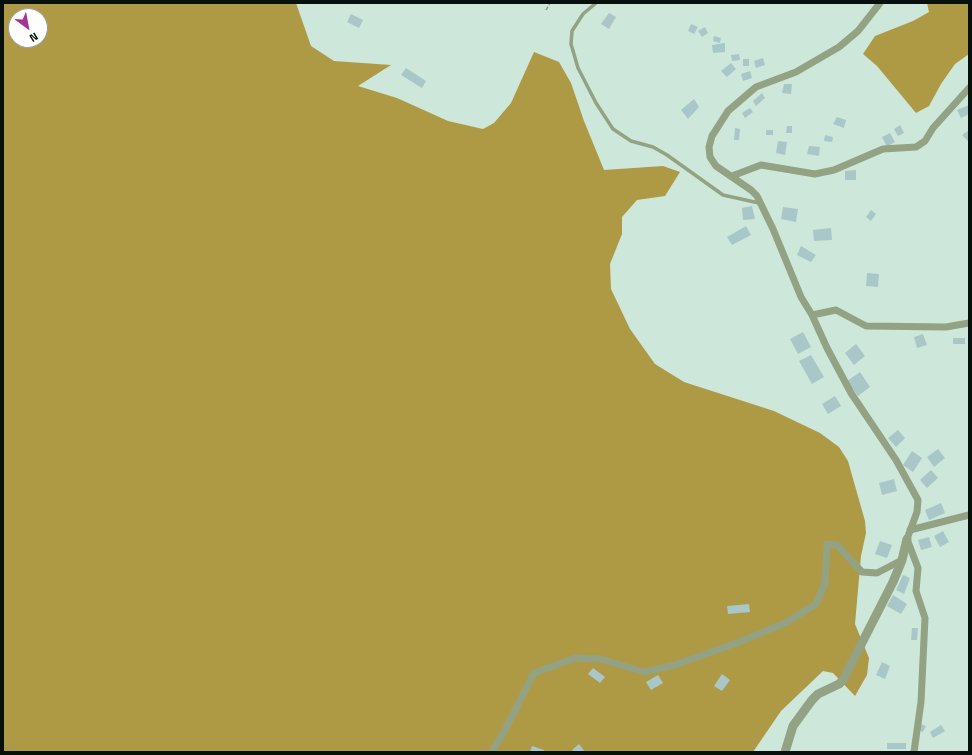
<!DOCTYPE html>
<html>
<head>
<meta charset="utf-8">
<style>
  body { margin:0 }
  #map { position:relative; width:972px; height:755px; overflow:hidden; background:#cde7da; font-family:"Titillium Web",sans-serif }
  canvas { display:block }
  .frame { position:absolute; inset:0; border:4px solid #07100c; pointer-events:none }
  .north { position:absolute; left:8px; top:8px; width:40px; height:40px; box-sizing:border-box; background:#fff; border:1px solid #9c9f9e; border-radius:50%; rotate:148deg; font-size:11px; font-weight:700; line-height:16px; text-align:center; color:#07100c }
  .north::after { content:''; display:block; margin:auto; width:14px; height:18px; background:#a43593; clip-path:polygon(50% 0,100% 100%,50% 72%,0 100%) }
</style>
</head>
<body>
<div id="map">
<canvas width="972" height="755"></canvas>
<div class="frame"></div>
<div class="north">N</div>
</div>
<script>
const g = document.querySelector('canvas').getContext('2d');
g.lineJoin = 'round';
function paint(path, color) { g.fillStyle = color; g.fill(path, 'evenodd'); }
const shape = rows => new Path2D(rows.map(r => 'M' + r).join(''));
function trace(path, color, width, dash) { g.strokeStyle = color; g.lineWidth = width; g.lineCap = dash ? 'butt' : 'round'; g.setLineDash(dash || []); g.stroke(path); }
const forest = shape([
  [3,3,296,3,311,46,334,61,391,65,358,86,397,98,448,121,483,129,494,123,511,103,534,52,559,62,571,83,584,121,604,170,663,166,680,172,665,196,637,200,622,217,622,234,610,264,611,289,630,329,655,364,684,382,774,411,820,433,839,447,848,461,865,521,866,533,861,556,855,624,869,658,867,675,855,696,833,673,823,671,781,711,753,752,3,752],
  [16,16,40,16,40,40,16,40],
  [927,3,969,3,969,54,955,64,941,84,929,106,916,113,877,66,863,54,875,36,913,21,929,12]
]);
const building = shape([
  [609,13,616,17,609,29,601,24],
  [351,14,363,20,359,28,347,22],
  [691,24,698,27,694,34,688,31],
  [705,27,708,33,702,37,698,31],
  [714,36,721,38,720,43,713,41],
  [725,43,725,52,713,53,712,45],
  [739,54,740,60,732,61,731,55],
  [763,58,765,65,756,68,754,61],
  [743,59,749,59,749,66,743,66],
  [731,63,736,69,727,77,721,71],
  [406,68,426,81,422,88,401,75],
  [750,71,752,78,743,81,741,74],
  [784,84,792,84,791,94,782,93],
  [762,93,765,98,756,106,753,101],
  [694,99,699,107,688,119,681,110],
  [969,105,969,114,961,118,957,110],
  [750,108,753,112,745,118,742,113],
  [837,117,846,120,844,128,833,124],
  [900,125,904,133,898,136,894,129],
  [787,126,792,126,792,133,786,133],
  [735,128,740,129,739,140,734,140],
  [766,130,773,130,773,135,766,135],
  [969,130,969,142,962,135],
  [890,133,895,142,887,147,882,137],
  [825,135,833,137,832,142,824,141],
  [778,141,787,142,785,155,776,153],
  [809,146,820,147,819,156,807,154],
  [856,170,856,180,845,180,845,171],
  [752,206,755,219,743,220,742,208],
  [783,207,798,209,796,222,781,219],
  [871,210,876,214,871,221,866,217],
  [746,226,751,235,732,245,727,237],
  [831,228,832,240,814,241,813,230],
  [801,246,816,255,811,262,797,255],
  [867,273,879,274,878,287,866,286],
  [803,332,811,347,798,354,790,339],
  [923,334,927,345,917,348,914,337],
  [953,338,965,338,965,344,953,344],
  [856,344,865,356,854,365,845,353],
  [811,355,824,377,812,384,799,361],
  [860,372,870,387,858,396,847,381],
  [835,396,841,406,828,414,822,404],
  [898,430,905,438,896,447,888,438],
  [938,449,945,458,934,467,927,457],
  [912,451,922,458,913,472,903,465],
  [931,470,938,478,927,488,920,480],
  [894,479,897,491,882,495,879,483],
  [941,503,945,513,929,520,925,510],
  [943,531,949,542,940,547,934,536],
  [929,537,932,547,921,550,918,540],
  [880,541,892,545,887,558,875,554],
  [903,575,910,578,904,594,896,590],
  [893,595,907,604,901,614,887,606],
  [749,604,750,612,728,614,727,606],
  [912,628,918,628,917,640,911,640],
  [882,662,890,666,885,679,876,675],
  [593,668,605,677,600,683,588,674],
  [722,674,730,680,722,691,714,686],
  [658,675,663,683,651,690,646,682],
  [920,724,926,726,923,732,918,730],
  [941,725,945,731,933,738,930,732],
  [887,743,906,743,906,749,887,749],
  [579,744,585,752,574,752,572,750],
  [532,746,544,750,544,752,530,752]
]);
const path = shape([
  [546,10,550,3]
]);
const service = shape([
  [596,3,583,14,572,31,571,44,578,68,596,103,613,129,631,141,653,147,667,155,723,195,759,203]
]);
const minor = shape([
  [880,3,858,31,839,47,796,72,756,87,728,111,712,136,709,147,710,157,716,166,751,190,757,196,773,229,801,297,812,315,827,348,851,393,896,460,918,500,917,512,907,539,918,568,916,591,925,618,921,702,914,752],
  [732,176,761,165,815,174,834,170,883,149,916,147,925,141,933,128,969,88],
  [812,315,836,310,866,326,946,327,969,323],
  [910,530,969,515],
  [492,752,505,730,534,673,575,658,601,659,644,672,675,665,742,641,787,622,816,604,825,583,827,544,837,545,862,572,877,573,902,560]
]);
const tertiary = shape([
  [785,752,793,726,812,700,818,694,839,684,843,680,893,582,902,560,907,539]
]);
paint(forest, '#ae9a45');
paint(building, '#a9c7c8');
trace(path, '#879b91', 1.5, [4, 2]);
trace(service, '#92a283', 3.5);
trace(minor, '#92a283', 7);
trace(tertiary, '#92a283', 9);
</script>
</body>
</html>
